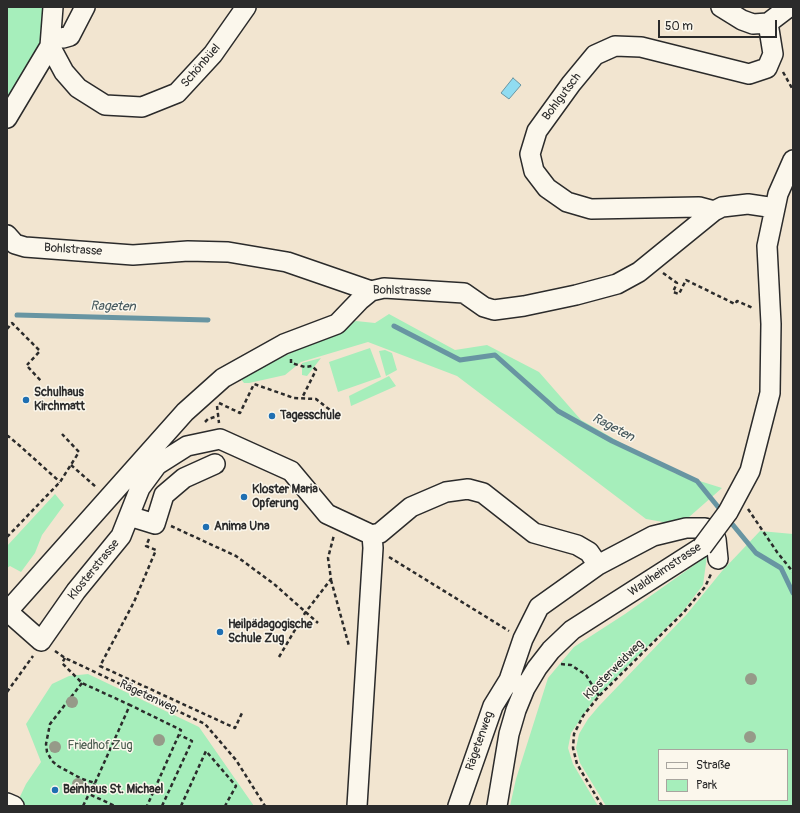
<!DOCTYPE html>
<html>
<head>
<meta charset="utf-8">
<style>
  body { margin:0 }
  #map { position:relative; width:800px; height:813px; overflow:hidden; background:#f2e5d0; font-family:Pangolin,sans-serif }
  canvas { display:block }
  .frame { position:absolute; inset:0; border:8px solid #2b2b2b; pointer-events:none }
  .legend { position:absolute; left:658px; top:749px; width:130px; height:52px; box-sizing:border-box; background:#fbf7ec; border:1px solid #a8a59f; margin:0; padding:5px 7px; list-style:none; font-size:12px; color:#2b2b2b }
  .legend li { display:flex; align-items:center; gap:8px; height:20px }
  .legend b { width:20px; border:1px solid #a8a59f }
  .scale { position:absolute; left:658px; top:20px; width:119px; height:18px; box-sizing:border-box; border:2px solid #2b2b2b; border-top:0; padding-left:5px; font-size:12px; line-height:14px; white-space:nowrap; color:#2b2b2b; -webkit-text-stroke:3px #fbf7ec; paint-order:stroke }
</style>
</head>
<body>
<div id="map">
<canvas width="800" height="813"></canvas>
<div class="frame"></div>
<ul class="legend">
<li><b style="height:5px;background:#fbf7ec"></b>Straße</li>
<li><b style="height:11px;background:#a6eebb"></b>Park</li>
</ul>
<div class="scale">50 m</div>
</div>
<script>
const g = document.querySelector('canvas').getContext('2d');
g.lineJoin = 'round';
function paint(path, color) { g.fillStyle = color; g.fill(path, 'evenodd'); }
const shape = rows => new Path2D(rows.map(r => 'M' + r).join(''));
function trace(path, color, width, dash) { g.strokeStyle = color; g.lineWidth = width; g.lineCap = dash ? 'butt' : 'round'; g.setLineDash(dash || []); g.stroke(path); }
function label(font, color, halo, rows, align = 'center') {
  g.font = font + ' Pangolin,sans-serif'; g.lineWidth = 3; g.setLineDash([]); g.textBaseline = 'middle'; g.strokeStyle = halo; g.fillStyle = color; for (const [text, x, y, turn = 0] of rows) {
    g.save(); g.translate(x, y); g.rotate((+turn || 0) * Math.PI / 180); g.textAlign = isNaN(turn) ? turn : align; if (halo) g.strokeText(text, 0, 0); g.fillText(text, 0, 0); g.restore();
  }
}
const green = shape([
  [7,7,43,7,43,38,7,98],
  [389,314,455,350,487,345,539,372,581,420,674,473,722,488,680,525,646,519,457,376,368,342,301,362,285,375,249,383,244,383,240,378,356,321,375,323],
  [370,348,381,377,338,392,329,362],
  [385,350,392,353,397,370,386,376,379,351],
  [321,358,307,376,302,375,302,363],
  [389,376,396,386,351,406,349,396],
  [55,494,64,505,42,535,35,553,21,572,10,566,7,568,7,546],
  [760,531,793,534,793,806,606,806,580,763,576,748,579,734,588,719,599,706,687,614,722,571],
  [659,750,787,750,787,800,659,800],
  [707,556,703,585,683,611,593,701,571,733,568,748,573,764,598,806,510,806,516,779,548,678,574,647,625,614],
  [88,674,199,727,254,806,16,805,26,784,41,762,26,724,52,684,69,676]
]);
const water = shape([
  [513,78,521,85,509,99,501,93,513,78]
]);
const stream = shape([
  [17,315,208,320],
  [394,326,460,360,495,355,558,411,612,441,697,481,723,513],
  [728,519,756,553,781,568,793,593]
]);
const path = shape([
  [783,72,793,90],
  [663,273,677,283,673,292,679,294,686,280,735,304,737,301,753,308],
  [7,329,12,323,40,351,27,365],
  [291,359,291,363,305,367,312,366,316,370,302,398],
  [28,367,42,382],
  [219,403,240,413,254,384,294,398,316,399,330,410],
  [217,406,219,423],
  [205,422,208,419,218,416],
  [7,437,8,436,20,446,60,482],
  [71,465,96,487],
  [748,509,777,552,793,572],
  [171,526,236,556,274,584,318,623],
  [7,537,60,482,79,452,62,434],
  [149,539,146,546,156,550,134,602,100,666,235,728,242,713],
  [389,557,509,631],
  [331,580,349,646],
  [55,651,65,658,205,724,236,760,265,806],
  [279,657,305,613,331,579,328,558,334,535],
  [65,658,62,663,82,683,130,705],
  [561,664,571,665,586,675,599,696],
  [82,683,50,724,46,744,47,752,52,761,58,766,82,779,95,783,89,794,115,806],
  [7,692,33,656],
  [95,783,130,705,181,730,147,806],
  [83,806,89,794],
  [162,806,192,741,180,735],
  [181,806,206,751,236,786,225,806],
  [602,806,577,764,573,748,574,734,583,716,599,696,684,612,705,587,711,574]
]);
const minor = shape([
  [721,7,742,20,753,24,768,23,789,7],
  [52,37,63,38,70,36,85,7],
  [50,46,64,72,78,88,105,105,142,107,177,93,213,54,246,7],
  [7,118,50,46,53,7],
  [714,211,699,207,591,209,567,202,547,188,534,171,530,154,537,131,571,84,595,55,615,46,641,47,749,74,767,68,773,54,768,23],
  [7,235,15,244,25,247,133,255,188,251,228,252,287,262,371,291,384,288,464,293,484,307,494,310,524,306,576,295,617,284,639,272,714,211,722,207,748,204,775,208],
  [728,512,750,471,770,393,771,324,767,246,778,194,793,160],
  [129,516,155,524,164,495,184,478,215,464],
  [598,565,653,536,686,528,705,528,716,539,718,559],
  [7,611,41,641,76,591,121,536,140,488,157,465,187,446,220,439,291,471,327,514,372,535,380,533,411,507,446,492,468,489,483,493,534,533,577,545,589,552,598,565,539,607,523,639,509,680,525,688],
  [7,612,185,412,223,378,284,344,337,324,360,300,371,291],
  [7,803,14,806],
  [357,806,373,548,372,535],
  [458,806,493,706,509,680],
  [497,806,509,734,516,710,525,688,537,668,551,650,572,630,702,547]
]);
const minorBridge = shape([
  [702,547,728,512]
]);
const trees = [
  [751,679],
  [72,702],
  [750,737],
  [159,740],
  [55,747],
  [78,784]
];
const markers = [
  [26,400,4,"#1f6fb2"],
  [272,416,4,"#1f6fb2"],
  [244,497,4,"#1f6fb2"],
  [206,527,4,"#1f6fb2"],
  [220,632,4,"#1f6fb2"],
  [55,790,4,"#1f6fb2"]
];
const streetNames = [
  ["Schönbüel",201,66,-49],
  ["Bohlgutsch",562,97,-53],
  ["Bohlstrasse",73,250,4],
  ["Bohlstrasse",402,291,1],
  ["Klosterstrasse",94,570,-51],
  ["Waldheimstrasse",665,570,-34],
  ["Klosterweidweg",614,670,-45],
  ["Rägetenweg",148,697,25],
  ["Rägetenweg",480,741,-71]
];
const poiNames = [
  ["Schulhaus",34,393],
  ["Kirchmatt",34,407],
  ["Tagesschule",280,416],
  ["Kloster Maria",252,490],
  ["Opferung",252,504],
  ["Anima Una",214,527],
  ["Heilpädagogische",228,625],
  ["Schule Zug",228,639],
  ["Beinhaus St. Michael",63,790]
];
const parkNames = [
  ["Friedhof Zug",100,746]
];
const waterNames = [
  ["Rageten",113,307,1],
  ["Rageten",613,428,28]
];
paint(green, '#a6eebb');
paint(water, '#90dcf1');
trace(water, '#6895a2', 1);
trace(stream, '#6895a2', 5);
trace(minor, '#2b2b2b', 22);
trace(path, '#2b2b2b', 2.5, [4, 3]);
trace(minor, '#fbf7ec', 19);
trace(minorBridge, '#2b2b2b', 22, []);
trace(minorBridge, '#fbf7ec', 19);
g.fillStyle = '#969a89';
for (const [x, y] of trees) { g.beginPath(); g.arc(x, y, 6, 0, 2 * Math.PI); g.fill(); }
for (const [x, y, r, color] of markers) { const dot = new Path2D(); dot.arc(x, y, r, 0, 2 * Math.PI); g.fillStyle = color; g.fill(dot); trace(dot, '#fbf7ec', 1.5); }
label('12px', '#2b2b2b', '#fbf7ec', streetNames);
label('bold 12px', '#2b2b2b', '#fbf7ec', poiNames, 'left');
label('12px', '#4a5c4f', '#fbf7ec', parkNames);
label('italic 13px', '#44575c', '#fbf7ec', waterNames);
</script>
</body>
</html>
